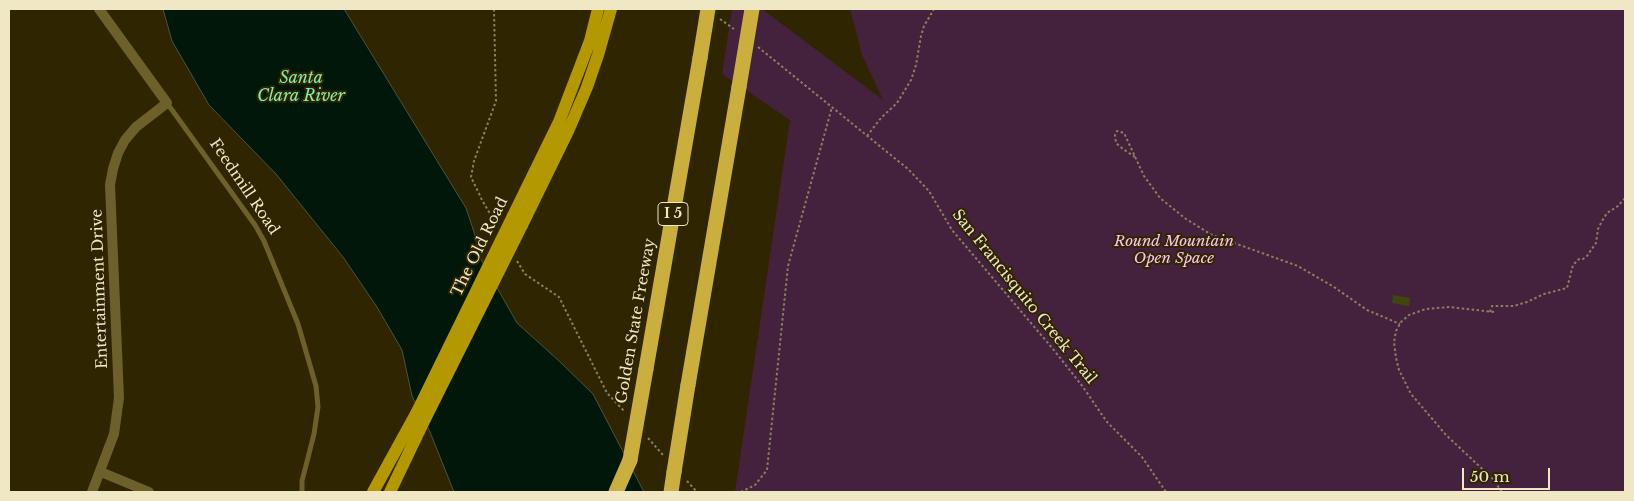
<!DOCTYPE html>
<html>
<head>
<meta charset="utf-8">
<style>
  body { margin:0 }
  #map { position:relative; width:1634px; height:501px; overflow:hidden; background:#2f2500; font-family:"Libre Baskerville",serif }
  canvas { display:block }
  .frame { position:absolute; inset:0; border:10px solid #f0e7c4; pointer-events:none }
  .scale { position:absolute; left:1462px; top:468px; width:88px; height:22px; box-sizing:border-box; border:2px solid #f0e7c4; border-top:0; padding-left:6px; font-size:15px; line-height:18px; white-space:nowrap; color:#f0e7c4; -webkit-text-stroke:4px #2f2500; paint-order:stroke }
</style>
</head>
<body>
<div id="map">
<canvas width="1634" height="501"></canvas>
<div class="frame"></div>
<div class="scale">50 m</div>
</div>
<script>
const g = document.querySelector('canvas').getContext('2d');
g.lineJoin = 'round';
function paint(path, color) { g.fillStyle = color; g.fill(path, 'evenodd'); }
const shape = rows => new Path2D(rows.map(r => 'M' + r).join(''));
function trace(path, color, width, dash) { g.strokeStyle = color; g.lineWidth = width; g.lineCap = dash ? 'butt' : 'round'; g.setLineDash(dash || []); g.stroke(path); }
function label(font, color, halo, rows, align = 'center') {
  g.font = font + ' "Libre Baskerville",serif'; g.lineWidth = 4; g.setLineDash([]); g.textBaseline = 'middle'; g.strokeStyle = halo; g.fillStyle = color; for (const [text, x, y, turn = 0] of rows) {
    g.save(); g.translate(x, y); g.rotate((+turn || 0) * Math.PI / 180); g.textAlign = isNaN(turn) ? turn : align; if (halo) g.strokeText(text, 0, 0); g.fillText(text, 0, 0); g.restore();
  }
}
const green = shape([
  [732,9,762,9,883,100,862,55,850,9,1625,9,1625,492,735,492,790,120,722,74]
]);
const water = shape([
  [163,9,344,9,466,208,474,232,479,256,517,323,558,360,593,394,644,492,454,492,430,432,412,396,402,350,377,307,343,257,276,174,209,105,172,41,163,9]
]);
const building = shape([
  [1393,295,1410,298,1409,306,1392,303]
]);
const path = shape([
  [494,9,496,101,474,161,471,177,482,200,496,224],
  [720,19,734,29],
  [758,47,908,169,929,191,952,230,1053,349,1083,387,1107,422,1142,457,1166,492],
  [867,136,881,118,897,103,911,80,916,65,921,36,924,26,934,9],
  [1135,157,1123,149,1116,143,1115,135,1117,131,1124,133,1144,176,1160,198,1186,219,1212,235,1298,266,1334,287,1367,310,1400,324],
  [517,261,525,274,559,297,607,393,625,412],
  [1490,312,1492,306,1514,306,1527,302,1544,294,1567,288,1573,265,1579,259,1583,259,1587,256,1596,243,1598,229,1602,221,1607,213,1618,206,1625,198],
  [1494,312,1449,307,1426,309,1409,315,1401,322,1396,331,1394,342,1396,358,1399,370,1411,394,1446,435,1492,478,1502,492],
  [648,438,663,455],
  [687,481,697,492],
  [741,492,755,485,767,470,788,266,832,107]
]);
const lane = shape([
  [167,103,255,225,264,241,298,324,316,386,318,407,314,434,302,481,302,492]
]);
const street = shape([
  [101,472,149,492],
  [92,492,114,434,119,398,110,185,113,169,118,153,125,140,136,127,167,103,99,9]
]);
const primary = shape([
  [513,216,559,122,590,41,598,9],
  [522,225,569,129,587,87,598,55,611,9],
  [373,492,417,412],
  [390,492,425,419]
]);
const highway = shape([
  [646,369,700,58],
  [688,385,739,87],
  [616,492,630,460],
  [671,492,674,472]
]);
const primaryBridge = shape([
  [417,412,513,216],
  [425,419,522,225]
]);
const highwayBridge = shape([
  [700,58,708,9],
  [739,87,752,9],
  [630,460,646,369],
  [674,472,688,385]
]);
const shields = [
  [673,214,30]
];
const shieldNames = [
  ["I 5",673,214]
];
const streetNames = [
  ["Feedmill Road",244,187,56],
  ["The Old Road",480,247,-64],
  ["Entertainment Drive",100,289,-92],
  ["San Francisquito Creek Trail",1024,297,51],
  ["Golden State Freeway",636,321,-80]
];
const parkNames = [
  ["Round Mountain",1174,242],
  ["Open Space",1174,259]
];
const waterNames = [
  ["Santa",301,78],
  ["Clara River",301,96]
];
paint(green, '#44223d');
paint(water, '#011709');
trace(water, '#495541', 1);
paint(building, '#40460f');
trace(path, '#8a805c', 2, [2.5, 2.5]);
trace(lane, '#6d602a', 5);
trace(street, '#6d602a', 10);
trace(primary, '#b49802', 12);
trace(highway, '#caaf3f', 15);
trace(primaryBridge, '#b49802', 12);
trace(highwayBridge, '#caaf3f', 15);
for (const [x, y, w] of shields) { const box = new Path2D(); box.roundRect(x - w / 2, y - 11.5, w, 23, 4); g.fillStyle = '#2f2500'; g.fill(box); trace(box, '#f0e7c4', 1); }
label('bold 14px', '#f0e7c4', null, shieldNames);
label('15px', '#f0e7c4', '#2f2500', streetNames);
label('italic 15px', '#fcc5ee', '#2f2500', parkNames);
label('italic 16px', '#84eead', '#2f2500', waterNames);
</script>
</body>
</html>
